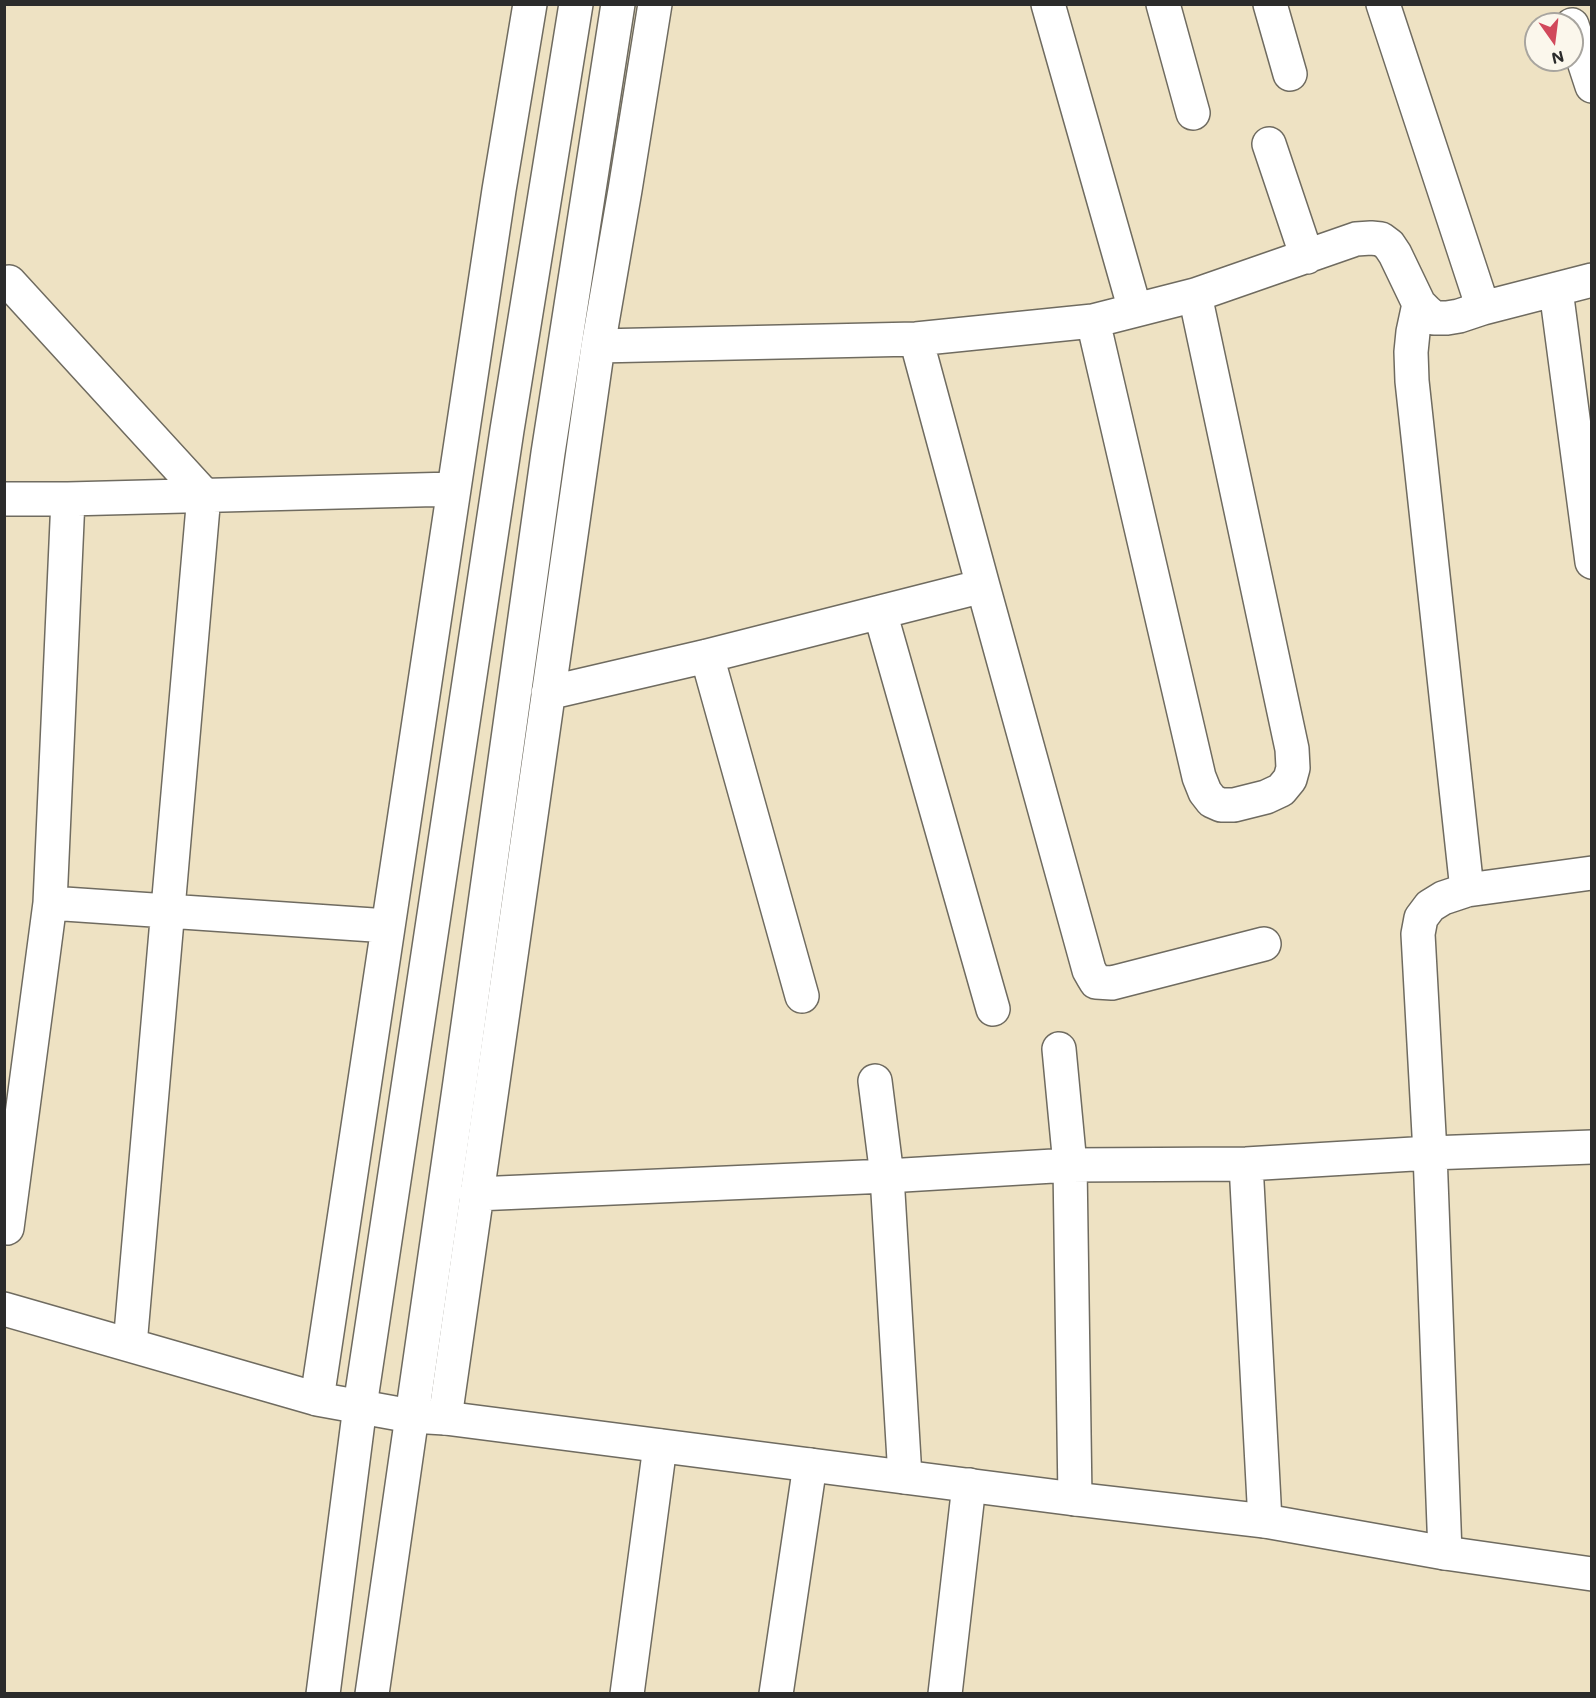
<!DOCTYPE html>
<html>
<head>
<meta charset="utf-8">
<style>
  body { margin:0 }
  #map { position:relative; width:1596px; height:1698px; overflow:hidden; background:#eee2c3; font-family:Mali,sans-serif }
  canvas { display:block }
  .frame { position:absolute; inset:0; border:6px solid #2b2b2b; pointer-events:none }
  .north { position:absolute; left:1524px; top:12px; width:60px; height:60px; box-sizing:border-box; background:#fbf7ec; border:2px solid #a8a59f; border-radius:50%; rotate:166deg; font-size:16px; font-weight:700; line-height:24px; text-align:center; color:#2b2b2b }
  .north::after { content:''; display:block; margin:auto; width:21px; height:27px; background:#d1495b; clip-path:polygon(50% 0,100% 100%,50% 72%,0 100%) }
</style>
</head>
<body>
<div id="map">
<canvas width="1596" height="1698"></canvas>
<div class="frame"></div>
<div class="north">N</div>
</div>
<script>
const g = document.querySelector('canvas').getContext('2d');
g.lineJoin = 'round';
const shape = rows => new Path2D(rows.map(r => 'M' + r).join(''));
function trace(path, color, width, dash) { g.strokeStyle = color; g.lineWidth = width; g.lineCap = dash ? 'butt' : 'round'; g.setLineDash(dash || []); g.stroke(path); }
const minor = shape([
  [1048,4,1135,310],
  [1163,4,1193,113],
  [1270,4,1290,74],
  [1383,4,1483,308],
  [1572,25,1592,86],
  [1269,144,1307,257],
  [9,282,204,495,130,1345],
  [1556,290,1592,562],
  [1419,304,1413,332,1411,352,1412,381,1467,890],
  [1093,321,1199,777,1205,792,1212,801,1221,805,1234,805,1266,797,1281,790,1290,779,1293,768,1292,749,1195,295],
  [916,339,983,586,1089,970,1093,977,1096,982,1112,983,1264,944],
  [598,346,916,339,1093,321,1195,295,1356,239,1371,238,1381,239,1389,245,1395,254,1419,304,1426,311,1434,318,1447,318,1459,316,1483,308,1592,280],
  [4,499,68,499,454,489],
  [880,612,993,1009],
  [707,656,802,996],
  [548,693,707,656,983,586],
  [50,903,388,926],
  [1059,1049,1070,1165,1075,1499],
  [875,1081,887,1176,905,1477],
  [1246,1164,1265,1521],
  [476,1194,887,1176,1070,1165,1246,1164,1430,1153,1592,1147],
  [7,1228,50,903,68,499],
  [4,1309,317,1399,411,1416],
  [317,1399,499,190,530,4],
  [445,1418,598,346,625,190,655,4],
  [1445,1553,1430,1153,1418,934,1421,918,1430,906,1443,898,1467,890,1592,873],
  [627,1694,660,1446],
  [776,1694,810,1465],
  [945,1694,969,1485]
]);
const tertiary = shape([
  [411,1416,445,1418,1075,1499,1265,1521,1445,1553,1592,1574]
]);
const trunk = shape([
  [323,1694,360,1406,507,430,576,4],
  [372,1694,460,1082,548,453,618,4]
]);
trace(minor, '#6f6b60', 36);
trace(tertiary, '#6f6b60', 36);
trace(trunk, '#6f6b60', 36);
trace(minor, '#fff', 33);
trace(tertiary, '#fff', 33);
trace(trunk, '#fff', 33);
</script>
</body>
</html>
